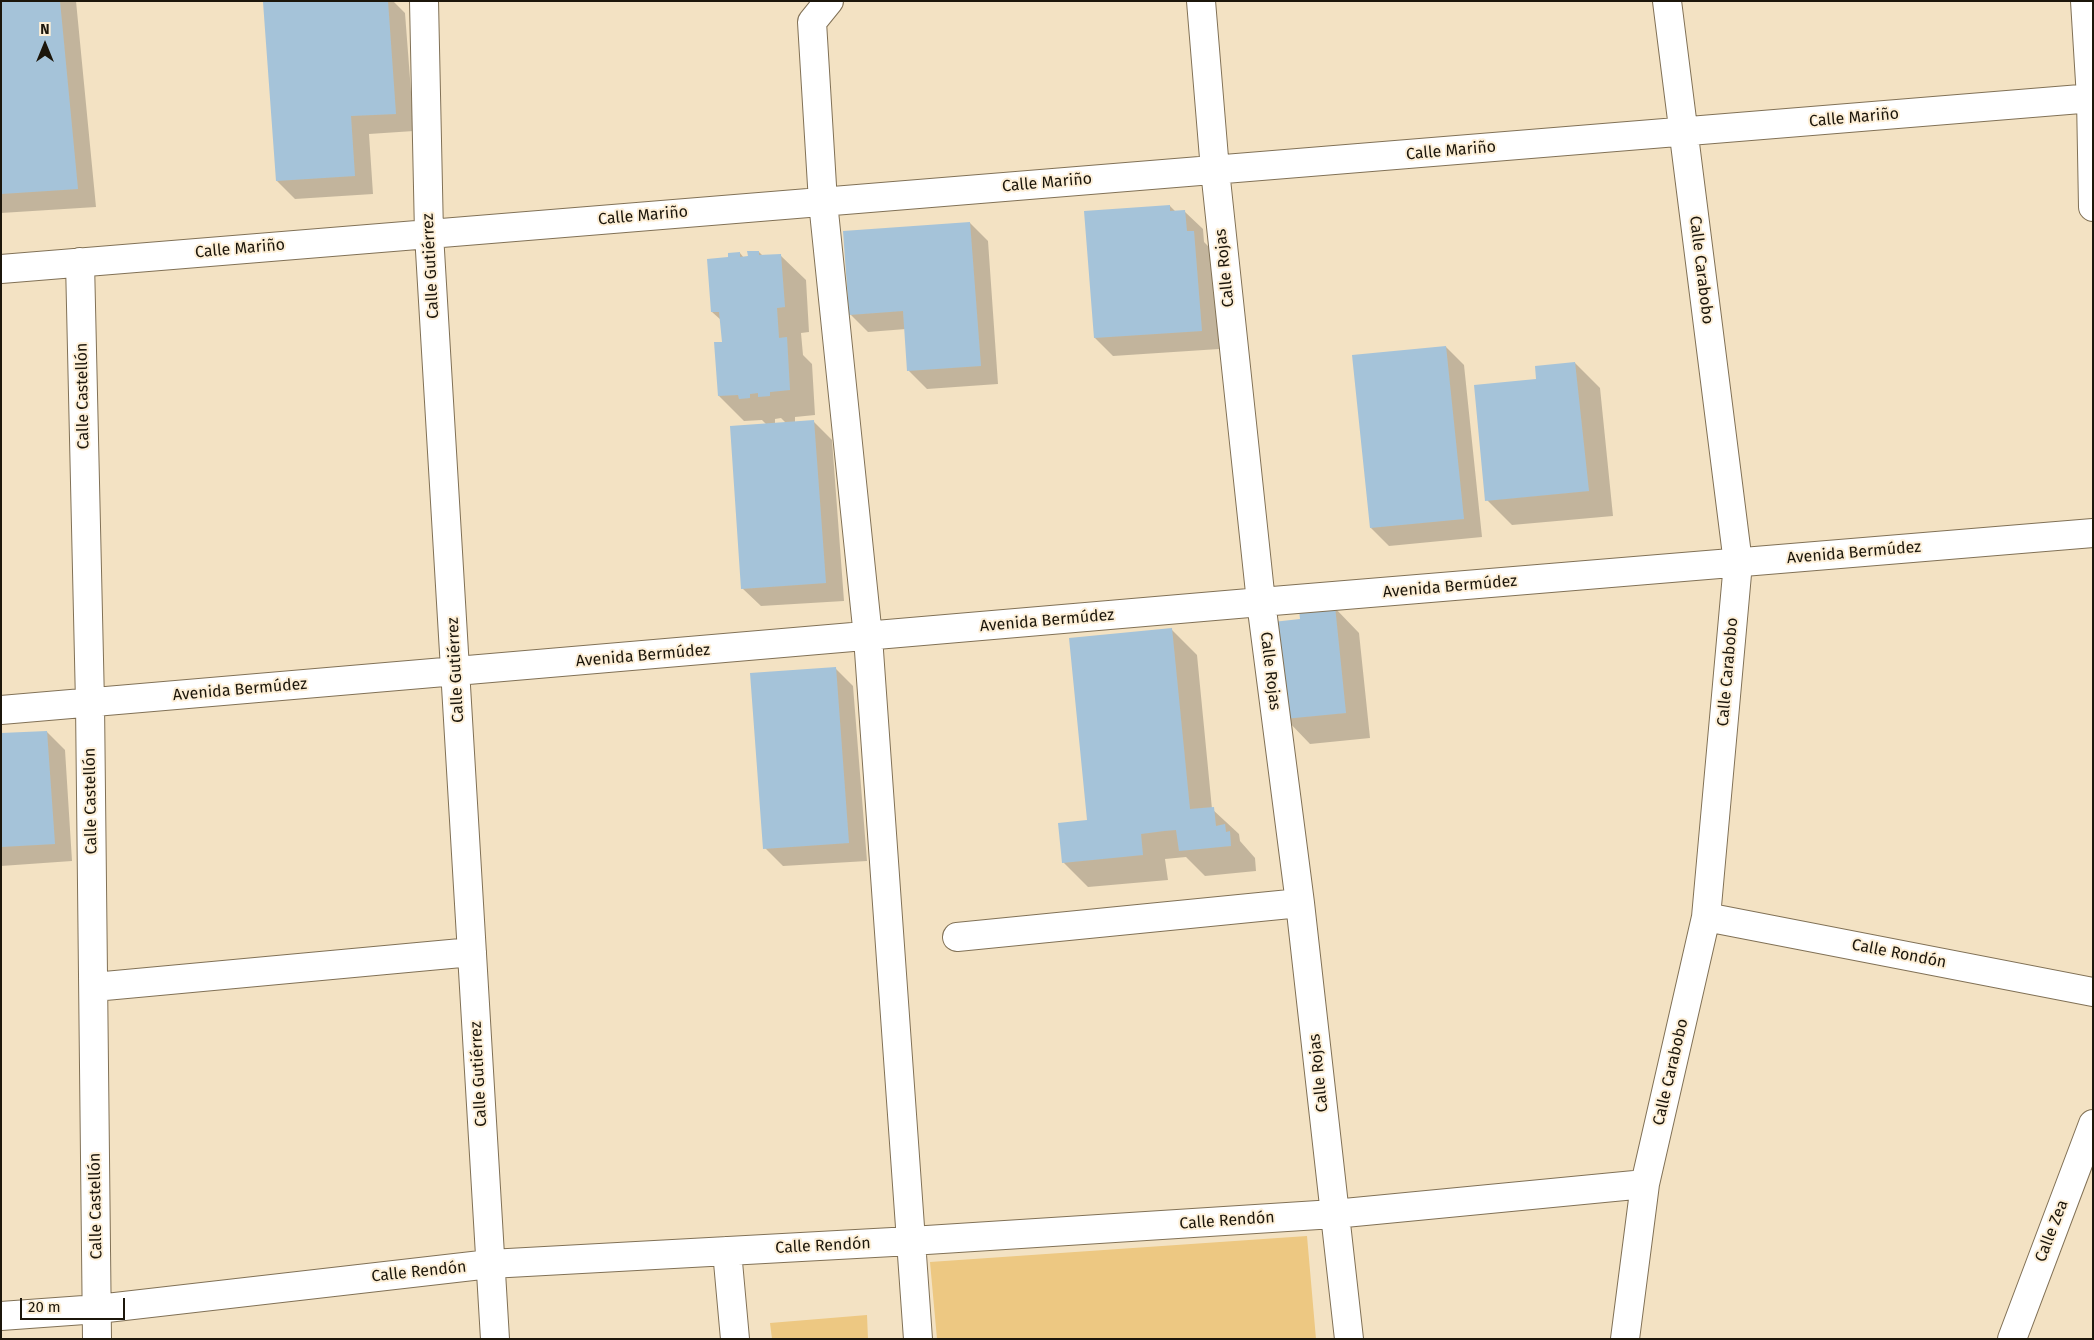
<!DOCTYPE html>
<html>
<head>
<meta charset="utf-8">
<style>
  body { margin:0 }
  #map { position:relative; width:2094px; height:1340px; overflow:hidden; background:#f3e2c3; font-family:"Fira Sans",sans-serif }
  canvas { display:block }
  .frame { position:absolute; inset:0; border:2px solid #1c160b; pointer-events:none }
  .north { position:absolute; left:20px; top:20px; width:50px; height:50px; -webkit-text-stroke:4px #fdefd7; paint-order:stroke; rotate:0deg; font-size:14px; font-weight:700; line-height:20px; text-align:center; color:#1c160b }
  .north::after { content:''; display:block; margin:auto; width:18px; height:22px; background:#1c160b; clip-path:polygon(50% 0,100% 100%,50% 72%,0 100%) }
  .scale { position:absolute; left:20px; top:1298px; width:105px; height:22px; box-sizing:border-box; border:2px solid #1c160b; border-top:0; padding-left:6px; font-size:15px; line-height:18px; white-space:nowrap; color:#1c160b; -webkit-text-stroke:4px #fdefd7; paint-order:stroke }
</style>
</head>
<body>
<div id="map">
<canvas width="2094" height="1340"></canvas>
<div class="frame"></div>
<div class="north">N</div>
<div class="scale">20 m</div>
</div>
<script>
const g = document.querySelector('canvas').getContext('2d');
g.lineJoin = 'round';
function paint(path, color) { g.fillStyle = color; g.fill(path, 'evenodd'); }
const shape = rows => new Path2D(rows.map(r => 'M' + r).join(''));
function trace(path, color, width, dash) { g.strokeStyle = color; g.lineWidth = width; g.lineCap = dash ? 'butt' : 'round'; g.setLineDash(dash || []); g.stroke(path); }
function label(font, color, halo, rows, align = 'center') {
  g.font = font + ' "Fira Sans",sans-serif'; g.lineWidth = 4; g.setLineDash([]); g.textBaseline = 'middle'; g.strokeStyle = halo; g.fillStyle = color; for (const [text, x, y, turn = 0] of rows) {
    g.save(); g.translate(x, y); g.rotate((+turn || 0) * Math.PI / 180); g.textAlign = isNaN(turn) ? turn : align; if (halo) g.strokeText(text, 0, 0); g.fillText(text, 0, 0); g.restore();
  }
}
const green = shape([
  [1307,1236,1316,1339,937,1339,930,1262],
  [867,1315,868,1339,772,1339,770,1323]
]);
const shadow = shape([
  [1,1,76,1,96,207,1,213],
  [290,1,393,1,405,13,414,131,369,134,373,194,295,199,277,181,265,3],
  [1170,206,1176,212,1184,211,1203,229,1204,242,1212,250,1219,349,1113,356,1095,338],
  [970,223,988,241,998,384,927,389,909,371,906,329,868,332,850,314],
  [759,252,763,256,780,255,806,280,809,332,801,333,803,355,812,364,815,415,795,417,795,423,813,421,832,440,844,601,761,606,742,588,767,425,762,420,744,421,719,396,723,343,721,320,712,312,730,258,740,253,744,258],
  [781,418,786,423,775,424,775,419],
  [1446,347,1464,365,1482,537,1389,546,1371,528],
  [1575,363,1600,388,1613,516,1512,525,1487,500,1537,380],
  [1334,607,1359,633,1370,738,1310,744,1285,718,1301,620],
  [1171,629,1197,655,1212,809,1239,834,1240,841,1255,858,1256,871,1205,876,1186,857,1165,859,1168,880,1088,887,1063,862,1089,821],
  [835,668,853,686,867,861,783,866,765,848],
  [47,732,65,750,72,861,1,866,1,735]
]);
const building = shape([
  [1,1,60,1,78,189,1,194],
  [388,1,396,114,351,116,355,176,276,181,263,2],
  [1170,205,1170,211,1185,210,1187,231,1194,231,1202,331,1094,338,1084,211],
  [970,222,981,366,907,371,903,311,849,315,843,231],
  [747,251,759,251,759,255,781,254,785,307,777,308,779,338,787,337,790,390,770,392,770,396,758,397,758,393,750,394,750,398,739,399,738,395,718,396,714,342,722,342,719,312,711,312,707,259,728,257,728,253,740,252,740,257,748,256],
  [1446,346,1464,519,1370,528,1352,355],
  [1575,362,1589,491,1485,501,1474,385,1536,379,1535,366],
  [814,420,826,583,741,589,730,426],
  [1335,606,1346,713,1284,719,1273,622,1300,619,1299,610],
  [1172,628,1190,809,1214,807,1216,826,1225,824,1226,832,1230,831,1231,846,1179,851,1176,830,1164,831,1141,834,1143,855,1062,863,1058,823,1087,820,1069,638],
  [836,667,849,843,763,849,750,673],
  [47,731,55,844,1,847,1,733]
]);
const minor = shape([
  [424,1,429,234,495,1339],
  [829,1,812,22,823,202,868,637,918,1339],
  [1201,1,1215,170,1261,602,1300,903,1349,1339],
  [2085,1,2091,98,2093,207],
  [80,262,90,703,97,1339],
  [1,269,2093,98],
  [1,710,1261,602,2093,533],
  [1706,917,2093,992],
  [957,937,1300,903],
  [94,987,472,952],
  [727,1251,735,1339],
  [1,1316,98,1309,490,1264,911,1241,1334,1214,1645,1184],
  [1625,1339,1645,1184,1706,917,1738,563,1667,1],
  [2012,1339,2093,1124]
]);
const streetNames = [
  ["Calle Mariño",1854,118,-5],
  ["Calle Mariño",1451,151,-5],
  ["Calle Mariño",1047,183,-5],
  ["Calle Mariño",643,216,-5],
  ["Calle Mariño",240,249,-5],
  ["Calle Gutiérrez",431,266,-93],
  ["Calle Rojas",1225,268,-96],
  ["Calle Carabobo",1701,270,83],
  ["Calle Castellón",83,396,-91],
  ["Avenida Bermúdez",1854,553,-5],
  ["Avenida Bermúdez",1450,587,-5],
  ["Avenida Bermúdez",1047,621,-5],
  ["Avenida Bermúdez",643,656,-5],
  ["Calle Gutiérrez",456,670,-93],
  ["Calle Rojas",1270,671,83],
  ["Calle Carabobo",1728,672,-85],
  ["Avenida Bermúdez",240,690,-5],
  ["Calle Castellón",91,801,-91],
  ["Calle Rondón",1899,954,11],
  ["Calle Carabobo",1671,1072,-77],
  ["Calle Rojas",1319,1073,-96],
  ["Calle Gutiérrez",479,1074,-93],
  ["Calle Castellón",96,1206,-91],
  ["Calle Rendón",1227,1221,-4],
  ["Calle Zea",2052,1231,-69],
  ["Calle Rendón",823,1246,-3],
  ["Calle Rendón",419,1272,-6]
];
paint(green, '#edc882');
paint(shadow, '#0003');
paint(building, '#a5c3d9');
trace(minor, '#817156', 30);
trace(minor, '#fff', 28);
label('16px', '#1c160b', '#fdefd7', streetNames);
</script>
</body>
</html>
